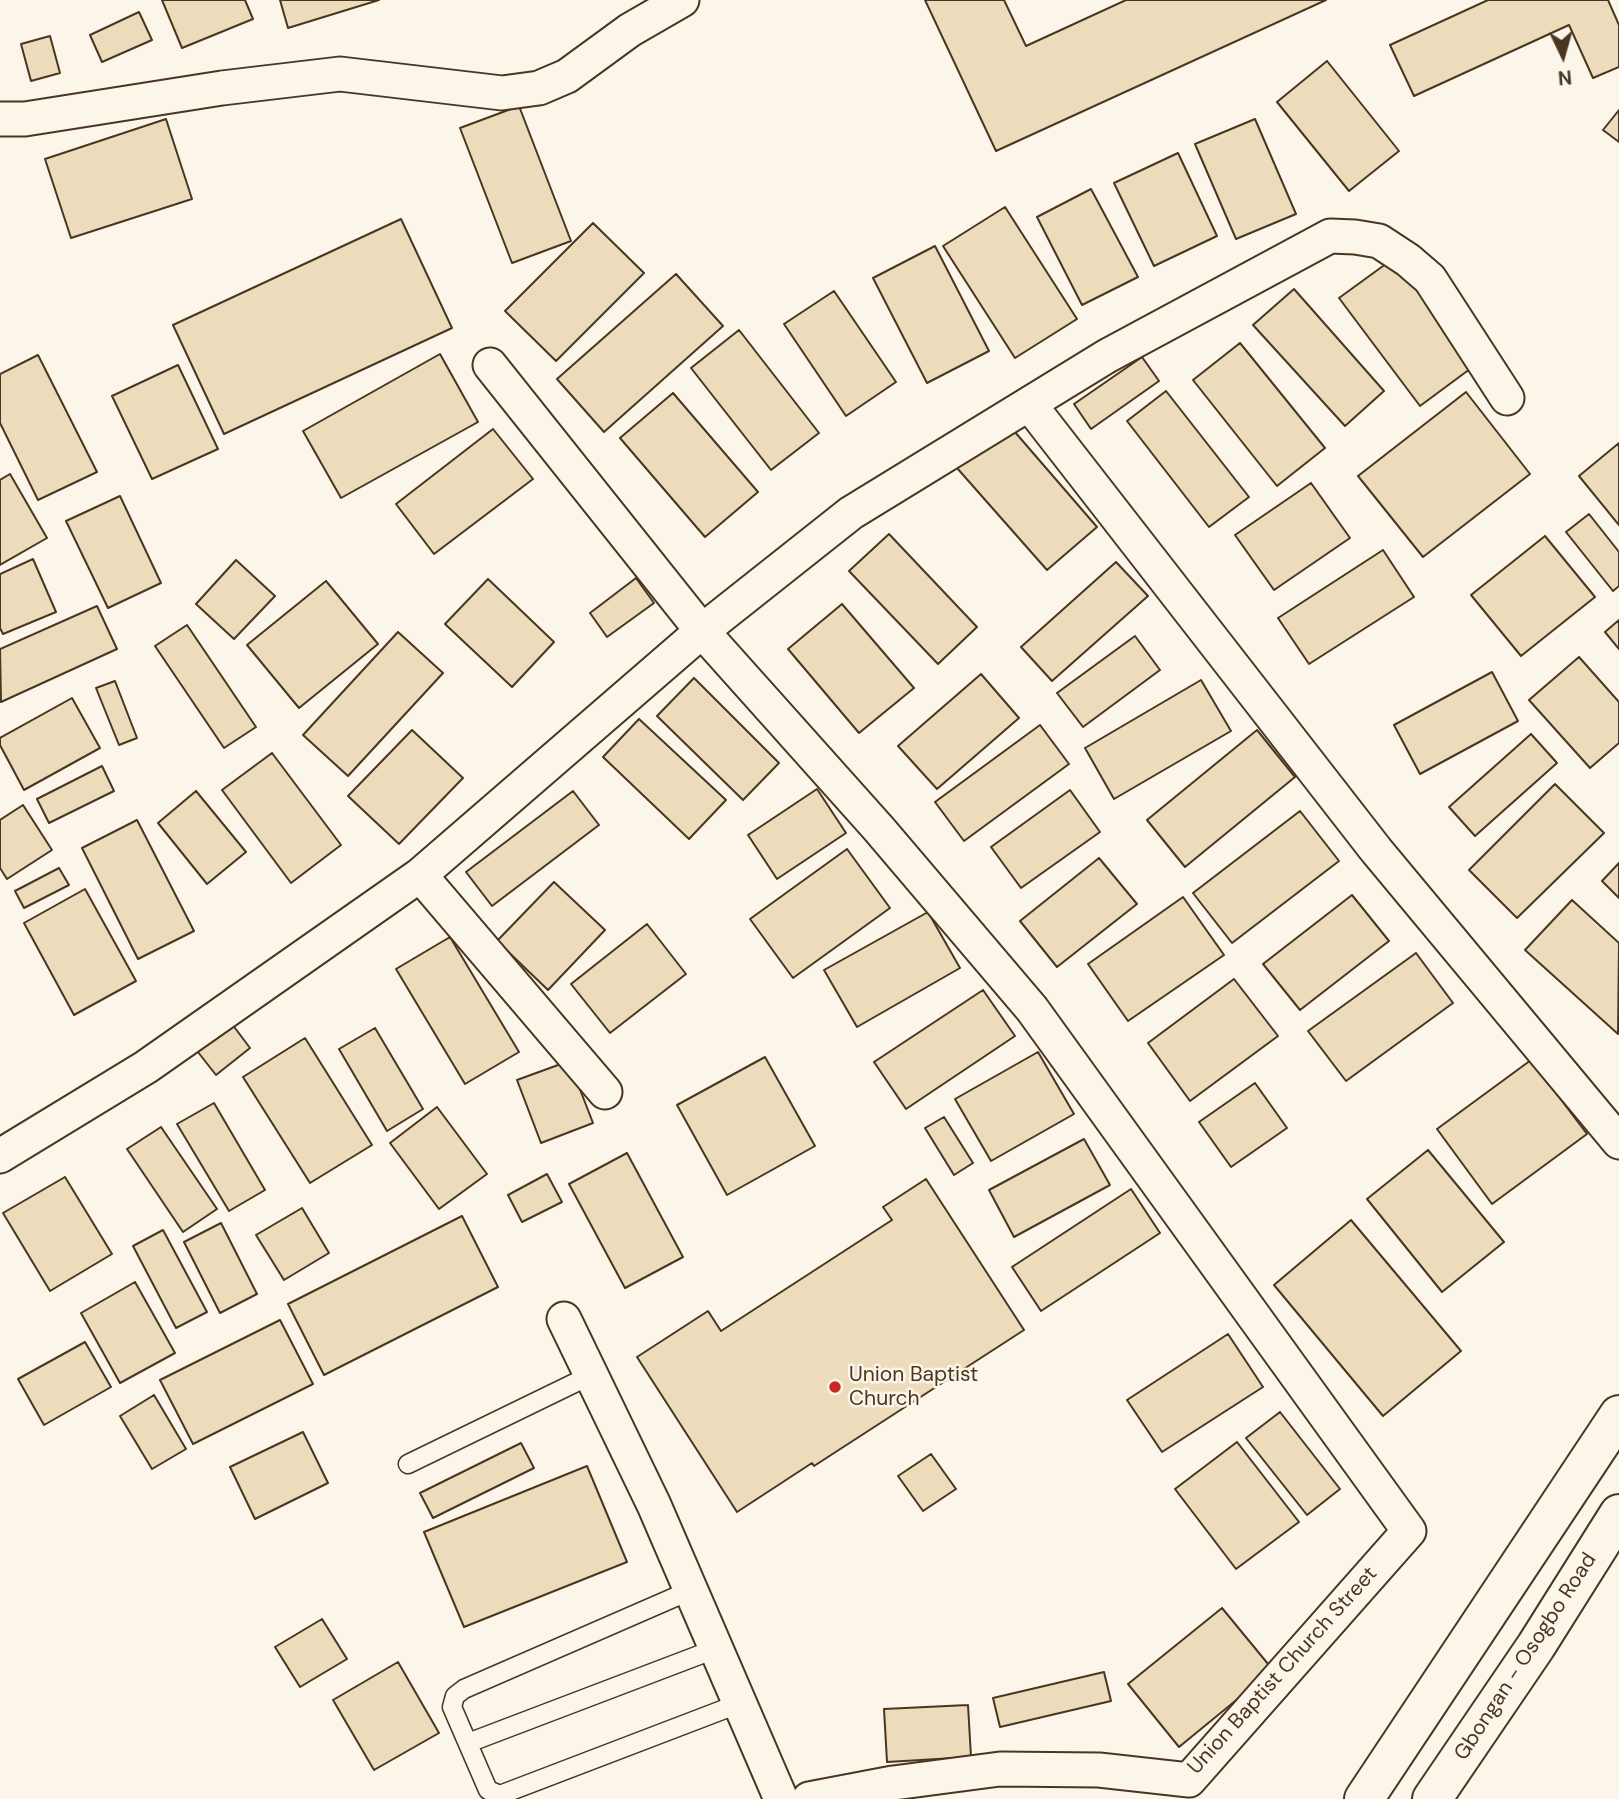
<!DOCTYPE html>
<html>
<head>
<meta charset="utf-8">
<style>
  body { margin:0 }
  #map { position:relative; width:1619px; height:1799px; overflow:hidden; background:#fbf6e9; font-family:"DM Sans",sans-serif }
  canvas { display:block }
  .north { position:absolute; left:1528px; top:21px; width:70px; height:70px; -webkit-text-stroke:5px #fbf6e9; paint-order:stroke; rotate:175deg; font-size:19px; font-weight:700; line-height:28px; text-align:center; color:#4a3520 }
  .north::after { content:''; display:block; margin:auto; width:24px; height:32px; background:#4a3520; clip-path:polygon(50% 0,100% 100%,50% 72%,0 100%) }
</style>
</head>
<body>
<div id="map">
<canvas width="1619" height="1799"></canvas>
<div class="north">N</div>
</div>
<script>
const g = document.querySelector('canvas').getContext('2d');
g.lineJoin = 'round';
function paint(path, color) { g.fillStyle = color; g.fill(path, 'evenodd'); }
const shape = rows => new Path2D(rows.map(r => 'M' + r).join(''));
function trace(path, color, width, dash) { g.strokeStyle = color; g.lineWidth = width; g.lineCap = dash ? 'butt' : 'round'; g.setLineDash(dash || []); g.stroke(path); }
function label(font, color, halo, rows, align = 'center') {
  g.font = font + ' "DM Sans",sans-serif'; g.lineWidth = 5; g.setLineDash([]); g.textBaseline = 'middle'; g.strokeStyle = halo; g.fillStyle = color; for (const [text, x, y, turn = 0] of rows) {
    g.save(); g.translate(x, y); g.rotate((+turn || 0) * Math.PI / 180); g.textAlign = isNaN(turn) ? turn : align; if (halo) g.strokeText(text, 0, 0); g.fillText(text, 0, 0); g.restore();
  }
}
const building = shape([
  [162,0,245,0,253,19,182,48,162,0],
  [280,0,379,0,288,28,280,0],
  [925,0,1004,0,1026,46,1126,0,1326,0,996,151,925,0],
  [1488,0,1608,0,1619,25,1619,67,1593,78,1569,25,1414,96,1390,45,1488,0],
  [139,12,152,40,102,62,90,35,139,12],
  [50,36,60,73,31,81,21,44,50,36],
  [1327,61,1399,151,1349,191,1277,102,1327,61],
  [519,106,571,241,512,263,460,128,519,106],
  [1619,110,1619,142,1603,130,1619,110],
  [166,119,192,199,71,238,45,159,166,119],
  [1255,119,1296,214,1236,239,1195,144,1255,119],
  [1178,153,1217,236,1154,266,1114,183,1178,153],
  [1091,189,1138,277,1082,305,1037,217,1091,189],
  [1005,207,1077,319,1015,358,943,246,1005,207],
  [401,219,452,328,224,434,173,325,401,219],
  [593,223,644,273,556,361,505,311,593,223],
  [935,246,989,351,927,383,873,278,935,246],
  [1394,258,1474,366,1420,406,1339,298,1394,258],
  [676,274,723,326,604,432,557,379,676,274],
  [1294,289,1384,391,1345,426,1253,325,1294,289],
  [834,291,896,382,846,416,784,324,834,291],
  [739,330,819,433,771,470,691,368,739,330],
  [1240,343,1325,448,1277,486,1193,380,1240,343],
  [440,354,478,422,341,498,303,431,440,354],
  [38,355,97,472,38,500,0,423,0,374,38,355],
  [1142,357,1159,381,1091,429,1074,404,1142,357],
  [178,365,218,449,152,479,112,396,178,365],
  [1166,391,1249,497,1209,527,1127,421,1166,391],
  [1466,392,1530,474,1423,557,1358,476,1466,392],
  [673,393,758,492,705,537,620,438,673,393],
  [1008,424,1097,527,1047,570,957,468,1008,424],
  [493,429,533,479,434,554,396,504,493,429],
  [1619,443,1619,525,1579,476,1619,443],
  [10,474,47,538,0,565,0,480,10,474],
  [1311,483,1350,538,1274,590,1235,535,1311,483],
  [120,496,161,583,108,608,66,521,120,496],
  [1589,514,1619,552,1619,586,1613,591,1566,532,1589,514],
  [889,534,977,627,938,664,849,571,889,534],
  [1545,536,1595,597,1521,656,1471,595,1545,536],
  [1383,550,1414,597,1309,664,1278,618,1383,550],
  [33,559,56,612,3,634,0,628,0,574,33,559],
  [236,560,275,596,234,639,196,604,236,560],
  [1116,562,1148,596,1052,681,1021,647,1116,562],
  [636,578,654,603,607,637,590,613,636,578],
  [488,579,554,642,512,687,445,624,488,579],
  [326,581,378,644,299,708,247,645,326,581],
  [842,604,914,688,859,733,788,649,842,604],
  [97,606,117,649,1,702,0,649,97,606],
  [1619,620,1619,649,1605,632,1619,620],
  [187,625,256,727,224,748,155,646,187,625],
  [398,632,443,673,348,776,303,735,398,632],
  [1135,636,1160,670,1083,727,1057,693,1135,636],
  [1579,657,1619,702,1619,743,1590,768,1529,700,1579,657],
  [1492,672,1518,721,1420,774,1394,725,1492,672],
  [981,674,1019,718,937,789,898,746,981,674],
  [694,678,779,763,743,800,657,716,694,678],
  [1201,680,1231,731,1114,799,1085,748,1201,680],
  [115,681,137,738,119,745,96,688,115,681],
  [72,698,100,748,24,790,0,745,0,738,72,698],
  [639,719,726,800,689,839,603,757,639,719],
  [1040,725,1069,764,964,841,935,802,1040,725],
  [412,730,463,778,399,844,348,796,412,730],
  [1257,730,1295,777,1185,867,1147,820,1257,730],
  [1531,734,1557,763,1475,836,1449,807,1531,734],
  [272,753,341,845,291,883,222,790,272,753],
  [102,766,114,791,49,823,37,799,102,766],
  [1555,784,1604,833,1517,918,1469,870,1555,784],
  [817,789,846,833,777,879,748,835,817,789],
  [1070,790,1100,832,1021,888,991,847,1070,790],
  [196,791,246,852,207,884,158,823,196,791],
  [573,791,599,825,492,906,466,872,573,791],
  [23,805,52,850,7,879,0,868,0,820,23,805],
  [1300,811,1339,861,1232,943,1193,893,1300,811],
  [137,820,194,931,138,959,82,848,137,820],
  [847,849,890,908,793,978,750,919,847,849],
  [1099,858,1137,904,1057,967,1020,921,1099,858],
  [1619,863,1619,898,1602,881,1619,863],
  [59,868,69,885,24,908,15,891,59,868],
  [554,882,605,930,548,990,497,941,554,882],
  [85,889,136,981,74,1015,24,923,85,889],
  [1352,895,1389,941,1300,1010,1263,964,1352,895],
  [1183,897,1224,955,1128,1021,1088,964,1183,897],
  [1572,900,1619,943,1618,1034,1525,950,1572,900],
  [928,912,960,968,857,1027,824,970,928,912],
  [647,924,686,974,610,1033,571,984,647,924],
  [450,937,519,1052,465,1084,396,969,450,937],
  [1416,953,1453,1003,1346,1081,1308,1031,1416,953],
  [1234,979,1278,1036,1190,1101,1148,1043,1234,979],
  [983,990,1015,1036,906,1109,874,1062,983,990],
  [229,1020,250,1048,216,1075,194,1047,229,1020],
  [375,1028,423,1109,387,1131,339,1049,375,1028],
  [305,1038,372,1145,310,1183,243,1077,305,1038],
  [1038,1052,1074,1114,991,1161,955,1099,1038,1052],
  [765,1057,815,1146,727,1195,677,1105,765,1057],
  [1531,1060,1587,1134,1492,1204,1437,1129,1531,1060],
  [569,1061,593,1123,541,1143,517,1080,569,1061],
  [1255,1083,1287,1128,1231,1167,1199,1122,1255,1083],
  [214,1103,265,1190,229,1211,177,1124,214,1103],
  [437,1107,487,1174,439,1209,390,1143,437,1107],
  [944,1117,973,1163,954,1175,925,1128,944,1117],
  [161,1127,217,1209,183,1232,127,1149,161,1127],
  [1084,1139,1110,1185,1014,1237,989,1190,1084,1139],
  [1428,1150,1504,1242,1442,1292,1367,1199,1428,1150],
  [627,1153,683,1257,625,1288,569,1184,627,1153],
  [547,1174,562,1202,522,1222,508,1195,547,1174],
  [65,1177,112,1254,50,1291,3,1213,65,1177],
  [926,1179,1024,1330,814,1466,812,1463,737,1512,637,1357,708,1311,721,1331,892,1220,883,1207,926,1179],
  [1131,1189,1160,1233,1041,1311,1012,1267,1131,1189],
  [302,1208,329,1253,284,1280,256,1235,302,1208],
  [462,1216,498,1287,324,1375,288,1304,462,1216],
  [1351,1220,1461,1351,1383,1416,1274,1285,1351,1220],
  [221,1223,257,1294,220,1313,184,1242,221,1223],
  [163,1230,207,1312,176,1328,133,1246,163,1230],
  [135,1282,175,1353,120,1383,81,1313,135,1282],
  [280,1320,313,1384,193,1444,160,1380,280,1320],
  [1228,1334,1263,1387,1162,1452,1127,1400,1228,1334],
  [85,1342,111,1387,44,1425,18,1379,85,1342],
  [154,1395,186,1449,152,1469,120,1416,154,1395],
  [1280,1412,1340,1489,1307,1515,1246,1438,1280,1412],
  [303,1432,328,1483,255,1519,230,1467,303,1432],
  [1237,1442,1299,1522,1236,1569,1175,1489,1237,1442],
  [521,1443,534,1468,433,1518,420,1493,521,1443],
  [931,1454,956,1489,923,1511,898,1476,931,1454],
  [587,1466,627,1562,464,1627,424,1532,587,1466],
  [1222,1608,1273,1670,1179,1747,1128,1684,1222,1608],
  [322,1619,347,1659,300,1687,275,1647,322,1619],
  [398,1662,439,1733,374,1770,333,1700,398,1662],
  [1104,1672,1111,1701,1000,1727,993,1698,1104,1672],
  [968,1705,971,1757,887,1762,884,1709,968,1705]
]);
const service = shape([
  [408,1464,591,1375],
  [689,1591,464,1689,455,1696,452,1707,488,1790,500,1795,738,1704],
  [468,1743,715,1649]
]);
const minor = shape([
  [0,119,25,119,222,88,340,74,502,93,539,88,567,76,630,30,682,0],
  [490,365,702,631,879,829,1032,1009,1409,1531,1189,1780,1099,1770,1000,1769,893,1783,809,1799],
  [1030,405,1376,850,1619,1142],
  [420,875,605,1092],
  [0,1156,146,1067,420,875,702,631,851,513,1107,356,1330,236,1355,237,1379,241,1408,260,1430,279,1507,398],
  [564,1319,654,1505,781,1799]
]);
const primary = shape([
  [1364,1799,1619,1415],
  [1432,1799,1536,1646,1619,1514]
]);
const markers = [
  [835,1387,7,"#c62828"]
];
const poiNames = [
  ["Union Baptist",849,1375],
  ["Church",849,1399]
];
const streetNames = [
  ["Gbongan - Osogbo Road",1526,1657,-57],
  ["Union Baptist Church Street",1283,1671,-48]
];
paint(building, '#ecdcbc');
trace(building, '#4a3520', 2);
trace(service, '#4a3520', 21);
trace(minor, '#4a3520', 37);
trace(primary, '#4a3520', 42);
trace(service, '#fbf6e9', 18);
trace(minor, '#fbf6e9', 33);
trace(primary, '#fbf6e9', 38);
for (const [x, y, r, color] of markers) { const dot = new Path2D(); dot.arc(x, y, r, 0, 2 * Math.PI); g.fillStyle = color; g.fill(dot); trace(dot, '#fbf6e9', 2.5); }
label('21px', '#4a3520', '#fbf6e9', poiNames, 'left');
label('21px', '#4a3520', '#fbf6e9', streetNames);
</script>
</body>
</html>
